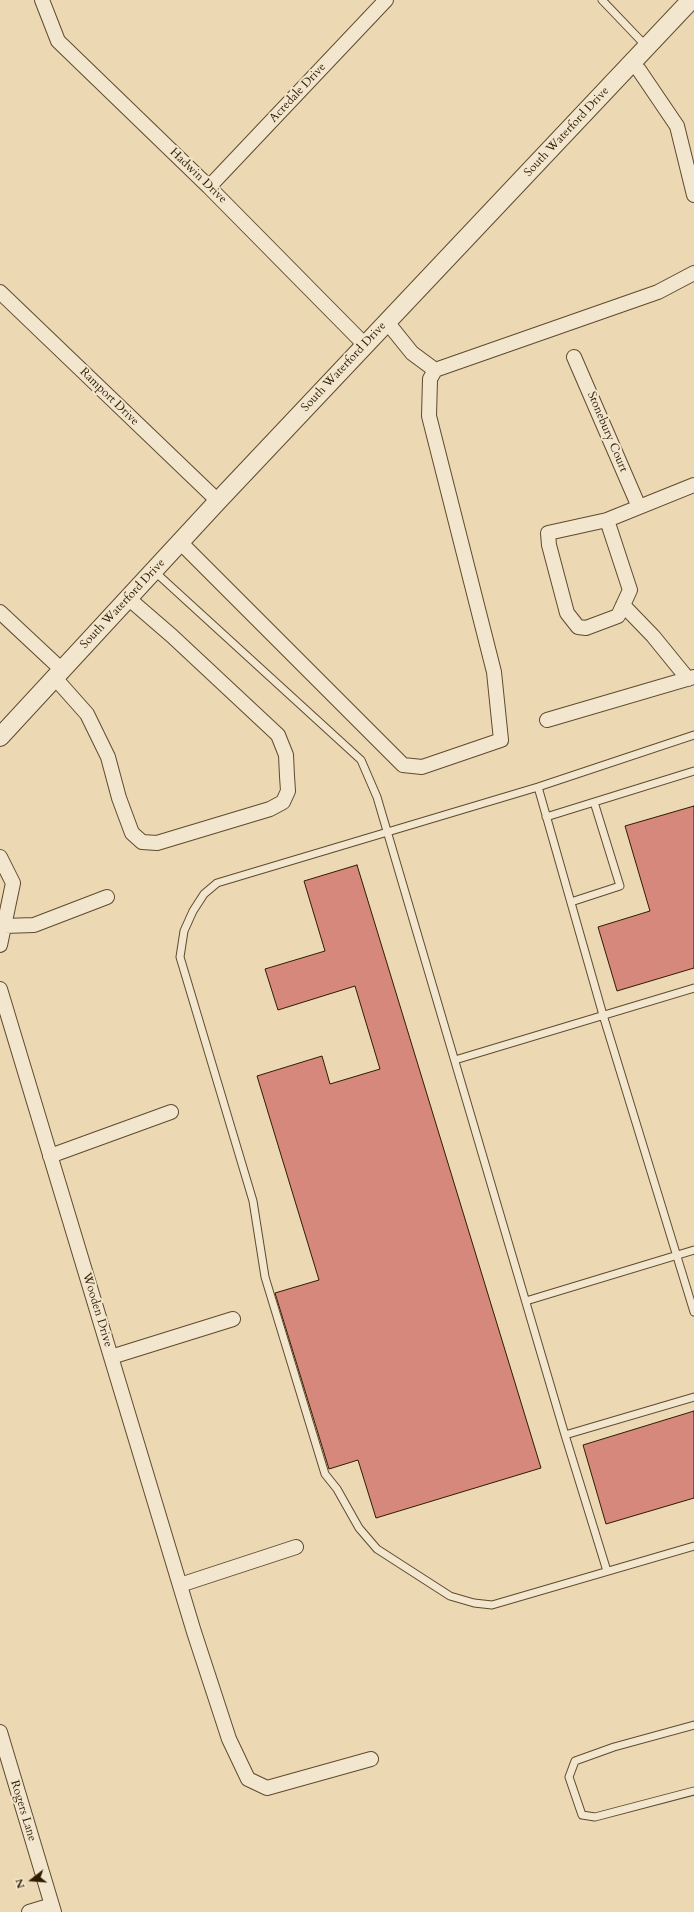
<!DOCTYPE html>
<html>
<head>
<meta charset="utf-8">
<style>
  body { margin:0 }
  #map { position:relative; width:694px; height:1912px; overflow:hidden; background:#ecd8b3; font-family:Cardo,serif }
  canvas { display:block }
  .north { position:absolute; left:12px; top:1860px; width:40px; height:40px; -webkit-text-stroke:3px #f3e6ce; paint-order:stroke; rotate:253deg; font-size:11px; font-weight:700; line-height:16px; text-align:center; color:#2e1c01 }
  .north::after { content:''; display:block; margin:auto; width:14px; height:18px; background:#2e1c01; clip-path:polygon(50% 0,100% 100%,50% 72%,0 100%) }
</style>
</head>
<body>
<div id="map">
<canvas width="694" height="1912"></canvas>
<div class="north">N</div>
</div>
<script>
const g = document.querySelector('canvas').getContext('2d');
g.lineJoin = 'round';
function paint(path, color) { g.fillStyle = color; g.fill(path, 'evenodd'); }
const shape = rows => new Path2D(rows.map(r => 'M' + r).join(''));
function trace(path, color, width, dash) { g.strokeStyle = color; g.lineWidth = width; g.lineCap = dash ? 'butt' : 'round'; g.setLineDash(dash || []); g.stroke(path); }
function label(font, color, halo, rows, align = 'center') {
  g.font = font + ' Cardo,serif'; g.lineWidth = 4; g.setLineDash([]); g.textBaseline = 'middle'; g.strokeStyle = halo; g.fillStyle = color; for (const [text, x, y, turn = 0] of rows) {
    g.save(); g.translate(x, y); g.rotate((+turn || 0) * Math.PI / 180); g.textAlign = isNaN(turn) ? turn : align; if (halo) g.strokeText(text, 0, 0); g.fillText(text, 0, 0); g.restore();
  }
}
const building = shape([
  [694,806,694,968,617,991,598,927,650,911,625,826,694,806],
  [357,865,541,1468,376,1518,358,1460,329,1469,275,1293,319,1280,257,1076,322,1056,330,1084,380,1069,355,986,278,1010,265,969,325,951,304,881,357,865],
  [694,1411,694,1498,606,1524,583,1445,694,1411]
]);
const service = shape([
  [602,0,646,46],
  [154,571,361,760,377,797,565,1435,694,1397],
  [694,735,538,787,217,883,204,894,193,911,184,931,180,957,253,1201,265,1277,325,1474,337,1489,359,1528,377,1549,450,1596,474,1603,492,1605,694,1546],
  [538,787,603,1015,694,1312],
  [546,817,694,771],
  [571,902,620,886,594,802],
  [455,1060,694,988],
  [526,1301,694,1250],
  [565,1435,607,1571],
  [694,1725,614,1747,575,1761,569,1777,582,1815,595,1817,694,1791]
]);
const minor = shape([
  [42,0,58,41,209,187,365,345],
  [631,64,639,70,677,126,694,195],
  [209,187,386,0],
  [0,292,218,501],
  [387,322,412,353,435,370,658,292,694,273],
  [574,357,639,507],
  [607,520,630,590,618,616,586,628,578,627,567,613,549,545,548,533,607,520],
  [607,520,694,485],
  [180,542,403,765,422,767,501,740,494,672,429,416,430,379,435,370],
  [623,605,653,636,688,679],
  [0,612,62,670],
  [55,678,87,714,108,757,119,798,132,833,142,842,157,843,270,809,283,802,288,791,287,776,286,755,278,735,172,636,128,598],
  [547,720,694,677],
  [0,857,13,883,0,945],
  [4,926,34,925,107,897],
  [0,989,194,1632,229,1739,248,1779,267,1788,371,1759],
  [50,1156,171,1112],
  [111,1357,233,1319],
  [180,1585,296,1547],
  [0,1732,54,1912],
  [29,1912,52,1905]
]);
const tertiary = shape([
  [0,737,218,501,691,0]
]);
const streetNames = [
  ["Acredale Drive",298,93,-47],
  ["South Waterford Drive",567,132,-47],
  ["Hadwin Drive",198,176,44],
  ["South Waterford Drive",344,367,-47],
  ["Ramport Drive",109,397,44],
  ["Stonebury Court",607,432,67],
  ["South Waterford Drive",123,604,-47],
  ["Wooden Drive",97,1310,73],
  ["Rogers Lane",23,1811,73]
];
paint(building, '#d5887b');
trace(building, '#2e1c01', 1);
trace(service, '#5e4b2e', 9);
trace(minor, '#5e4b2e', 16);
trace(tertiary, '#5e4b2e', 20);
trace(service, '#f3e6ce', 7);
trace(minor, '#f3e6ce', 14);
trace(tertiary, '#f3e6ce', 18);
label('12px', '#2e1c01', '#f3e6ce', streetNames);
</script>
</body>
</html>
